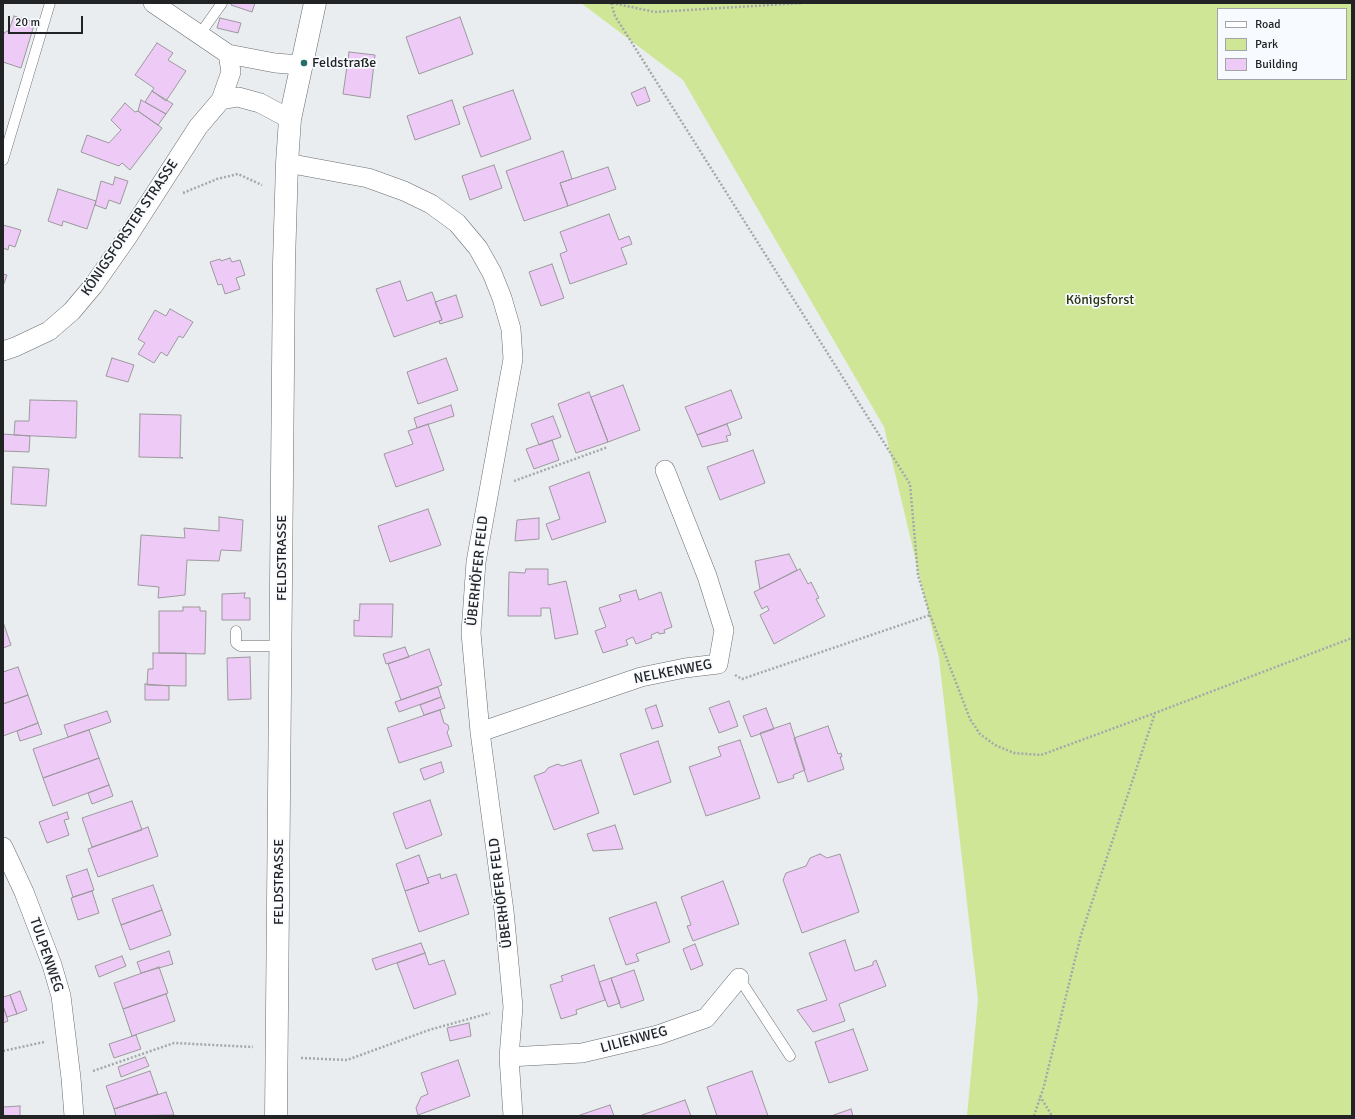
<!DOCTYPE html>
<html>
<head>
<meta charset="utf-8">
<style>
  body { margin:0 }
  #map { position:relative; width:1355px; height:1119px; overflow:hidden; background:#e9edf0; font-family:Signika,sans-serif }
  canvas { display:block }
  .frame { position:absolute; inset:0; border:4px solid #222324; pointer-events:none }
  .legend { position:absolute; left:1217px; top:8px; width:130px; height:72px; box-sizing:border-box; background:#f7fafe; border:1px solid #a2a4a7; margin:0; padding:5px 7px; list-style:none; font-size:12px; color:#222324 }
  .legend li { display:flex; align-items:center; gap:8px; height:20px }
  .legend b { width:20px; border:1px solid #a2a4a7 }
  .scale { position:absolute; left:8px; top:16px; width:75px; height:18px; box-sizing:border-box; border:2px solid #222324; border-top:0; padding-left:5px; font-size:12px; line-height:14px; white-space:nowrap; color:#222324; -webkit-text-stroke:3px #f7fafe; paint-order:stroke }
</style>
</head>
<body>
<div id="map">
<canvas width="1355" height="1119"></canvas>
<div class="frame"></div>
<ul class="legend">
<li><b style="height:5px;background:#fff"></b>Road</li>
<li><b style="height:11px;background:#d0e697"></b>Park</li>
<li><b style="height:11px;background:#eecaf7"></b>Building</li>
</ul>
<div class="scale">20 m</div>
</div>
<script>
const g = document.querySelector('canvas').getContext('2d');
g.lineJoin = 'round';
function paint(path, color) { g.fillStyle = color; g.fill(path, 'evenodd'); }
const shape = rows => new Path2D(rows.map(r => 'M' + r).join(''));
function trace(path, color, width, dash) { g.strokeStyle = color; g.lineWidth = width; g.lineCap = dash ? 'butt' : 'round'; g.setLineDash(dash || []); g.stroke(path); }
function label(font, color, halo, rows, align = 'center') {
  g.font = font + ' Signika,sans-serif'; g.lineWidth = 3.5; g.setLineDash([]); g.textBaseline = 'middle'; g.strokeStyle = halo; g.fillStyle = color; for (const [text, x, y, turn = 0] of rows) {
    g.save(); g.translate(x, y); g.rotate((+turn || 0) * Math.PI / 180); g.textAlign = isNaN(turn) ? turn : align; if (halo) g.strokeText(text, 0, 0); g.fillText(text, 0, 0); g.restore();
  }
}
const green = shape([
  [581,3,1352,3,1352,1116,967,1116,978,999,939,658,884,427,683,80],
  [1218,9,1346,9,1346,79,1218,79]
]);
const building = shape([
  [232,3,255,3,252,12,231,5,232,3],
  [14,16,35,22,21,68,3,62,3,37,4,33,9,30,14,16],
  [460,17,473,54,419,74,406,37,460,17],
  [220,18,241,23,238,33,217,28,220,18],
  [157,43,173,53,168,60,186,71,166,101,152,91,154,88,135,75,157,43],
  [349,52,375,55,370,98,343,94,349,52],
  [645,87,650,101,637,106,631,93,645,87],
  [513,90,531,139,481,157,463,107,513,90],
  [152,91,173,104,166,114,145,102,152,91],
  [141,100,166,114,158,125,138,111,141,100],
  [452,100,460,124,415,140,407,116,452,100],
  [125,103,135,112,138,111,162,128,130,170,122,163,119,166,81,152,87,135,109,143,121,130,111,120,125,103],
  [563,151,572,179,560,183,568,206,524,221,506,171,563,151],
  [494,165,502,188,470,200,462,176,494,165],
  [608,167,616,189,568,206,560,183,608,167],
  [115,177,128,181,120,204,109,200,106,209,95,205,101,181,113,185,115,177],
  [58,189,96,201,87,229,63,221,62,226,48,221,58,189],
  [609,214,619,240,629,236,632,244,621,248,627,264,570,284,560,254,567,251,560,232,609,214],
  [3,225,21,230,15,247,9,245,8,250,3,248,3,225],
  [230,258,232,262,240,260,245,275,236,278,240,289,225,294,222,284,218,285,210,262,220,259,221,261,230,258],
  [552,264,564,298,541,306,529,272,552,264],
  [3,274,7,275,3,286,3,274],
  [400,281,407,301,432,292,442,320,394,337,376,289,400,281],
  [456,295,463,317,440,324,439,321,442,320,435,302,456,295],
  [170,309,193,322,183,338,179,336,167,356,161,352,154,363,138,354,145,343,138,339,155,310,166,316,170,309],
  [112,358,134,365,128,382,106,376,112,358],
  [446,358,458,390,418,404,407,372,446,358],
  [623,385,640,430,608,442,591,397,623,385],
  [731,390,742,418,697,435,685,407,731,390],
  [589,392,608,442,576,453,558,404,589,392],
  [30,400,77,401,76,438,14,435,15,421,29,421,30,400],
  [451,405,454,416,417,428,414,418,451,405],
  [140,414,181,415,180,457,183,458,139,457,140,414],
  [553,416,561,437,539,445,531,424,553,416],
  [428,424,444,470,396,487,384,454,413,444,408,431,428,424],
  [727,424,731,435,726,436,728,441,702,447,697,435,727,424],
  [3,434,30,436,29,452,3,451,3,434],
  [552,440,559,460,534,469,526,449,552,440],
  [753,450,765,483,720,500,707,467,753,450],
  [13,467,49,469,46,506,11,504,13,467],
  [589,472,606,522,552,540,546,524,560,519,549,487,589,472],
  [428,509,441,545,390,562,378,526,428,509],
  [219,517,243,520,241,551,221,550,219,561,187,560,185,595,158,598,159,587,138,585,141,535,185,538,184,528,219,531,219,517],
  [539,518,539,539,515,541,517,520,539,518],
  [789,554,797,570,760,589,755,561,789,554],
  [526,569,548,569,548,585,566,581,578,634,555,639,550,608,541,608,541,616,508,616,509,572,525,573,526,569],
  [800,569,808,584,811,582,819,598,816,599,825,616,774,644,760,615,769,610,767,606,762,609,754,592,800,569],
  [636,590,639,600,661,592,672,627,664,630,665,633,659,634,658,632,651,635,652,638,636,644,633,637,626,640,628,645,603,653,595,631,606,627,599,608,621,601,619,595,636,590],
  [245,593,244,598,250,598,250,620,222,620,222,594,245,593],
  [360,604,393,604,392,637,354,636,354,620,359,621,360,604],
  [183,607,200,607,200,611,206,611,205,654,159,653,159,611,183,611,183,607],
  [3,622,11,645,3,648,3,622],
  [405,647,409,657,386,664,383,654,405,647],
  [429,649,442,685,401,700,388,664,429,649],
  [153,653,186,653,186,686,147,685,148,669,153,669,153,653],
  [250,657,251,699,228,700,227,658,250,657],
  [18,667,28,695,3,704,3,672,18,667],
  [145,684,169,686,169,700,145,700,145,684],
  [438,687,441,697,399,712,395,702,438,687],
  [28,695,38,723,3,736,3,704,28,695],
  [441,697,445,708,424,715,420,705,441,697],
  [729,701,738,726,719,733,709,708,729,701],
  [656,705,663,726,652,729,645,709,656,705],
  [766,708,774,729,751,737,743,716,766,708],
  [440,710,444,723,448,725,449,729,447,732,452,746,399,763,387,728,440,710],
  [107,711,111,722,68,737,64,725,107,711],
  [38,723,42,734,20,741,17,731,38,723],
  [790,723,805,770,793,775,794,778,778,783,760,733,790,723],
  [828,726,838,754,841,753,842,757,840,757,844,769,808,782,794,738,828,726],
  [89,730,99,758,43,778,33,749,89,730],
  [740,740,760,798,706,816,689,767,721,756,718,747,740,740],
  [658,741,671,782,634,795,620,754,658,741],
  [99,758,109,785,53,806,43,778,99,758],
  [581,760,599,813,554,830,534,776,545,772,548,768,558,764,562,766,581,760],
  [441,762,444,772,424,780,420,769,441,762],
  [109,785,113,796,92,804,88,793,109,785],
  [430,800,442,835,406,849,393,813,430,800],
  [132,801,142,830,92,847,82,818,132,801],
  [67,812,69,819,64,820,69,835,47,843,39,822,67,812],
  [615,825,623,849,593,851,587,834,615,825],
  [148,827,158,856,98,877,88,849,148,827],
  [820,854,827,858,840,854,859,912,802,933,783,880,786,873,806,866,810,858,820,854],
  [419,855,429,883,405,891,396,864,419,855],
  [87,869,94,890,73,897,66,876,87,869],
  [440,874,441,879,456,874,469,914,419,932,405,891,429,883,427,878,440,874],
  [723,881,739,924,693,941,687,926,691,925,681,897,723,881],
  [153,885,162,910,121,925,112,899,153,885],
  [92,891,99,913,78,920,71,898,92,891],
  [656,902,670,942,636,954,639,961,626,965,609,918,656,902],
  [162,910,171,935,130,950,121,925,162,910],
  [845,940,855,971,873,965,873,962,876,960,886,986,839,1004,845,1021,813,1032,797,1010,827,1000,809,953,845,940],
  [421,943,425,953,376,970,372,959,421,943],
  [695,944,703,965,691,970,683,949,695,944],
  [169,951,173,964,141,973,137,962,169,951],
  [425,953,429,965,444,960,456,994,414,1009,397,963,425,953],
  [122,956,126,966,99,977,95,966,122,956],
  [594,965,605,1000,576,1010,577,1014,561,1019,550,985,563,981,561,976,594,965],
  [159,967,168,993,123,1009,114,983,159,967],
  [634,970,644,1000,621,1008,611,978,634,970],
  [611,978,620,1003,608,1007,599,982,611,978],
  [20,991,27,1010,17,1014,10,995,20,991],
  [166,994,175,1021,132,1036,123,1009,166,994],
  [10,995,17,1014,7,1017,3,1006,3,997,10,995],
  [3,1006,8,1021,3,1023,3,1006],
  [469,1023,471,1036,450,1041,447,1028,469,1023],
  [853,1029,868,1070,829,1083,815,1042,853,1029],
  [136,1035,141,1049,114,1058,109,1044,136,1035],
  [145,1057,149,1066,121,1077,118,1067,145,1057],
  [458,1060,470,1096,418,1115,416,1108,421,1097,428,1094,421,1073,458,1060],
  [150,1071,158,1094,114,1109,106,1086,150,1071],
  [752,1071,768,1116,717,1116,707,1087,752,1071],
  [166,1092,174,1115,116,1116,114,1109,166,1092],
  [685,1100,691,1116,642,1116,642,1115,685,1100],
  [610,1105,614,1116,577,1116,610,1105],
  [20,1106,20,1116,3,1116,3,1107,20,1106],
  [851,1109,853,1116,831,1116,851,1109]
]);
const path = shape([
  [611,3,615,16,910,484,918,575,930,615,970,719,980,734,995,745,1014,753,1041,755,1155,713],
  [612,3,655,12,803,3],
  [183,193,217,179,238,174,262,185],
  [514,481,608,447],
  [735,675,742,679,930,615],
  [3,1051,44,1042],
  [301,1058,347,1060,429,1030,490,1013],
  [93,1071,174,1043,253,1047],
  [1040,1096,1052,1116],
  [1034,1116,1044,1086,1081,935,1155,713,1352,638]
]);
const lane = shape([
  [200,34,222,3],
  [3,160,50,3],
  [236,631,236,643,240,646,281,646],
  [739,978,790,1056]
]);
const street = shape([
  [153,3,228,54,275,63,300,65],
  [221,100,231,72,228,54],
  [287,163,368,178,404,191,431,204,457,223,478,248,492,273,502,298,511,329,513,359,476,562,471,633,480,732,504,911,513,1007,509,1057,513,1116],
  [3,351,15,347,49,331,72,311,93,286,126,239,198,127,221,100,238,97,260,103,290,119],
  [480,732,641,677,685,668,718,664,724,630,707,576,665,470],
  [3,847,24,892,52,965,61,996,71,1078,74,1116],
  [509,1057,582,1053,658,1035,706,1018,739,978]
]);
const secondary = shape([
  [276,1116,284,263,287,163,290,119,315,3]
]);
const markers = [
  [304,63,4,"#246d66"]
];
const poiNames = [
  ["Feldstraße",312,63]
];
const streetNames = [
  ["KÖNIGSFORSTER STRASSE",130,228,-56],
  ["FELDSTRASSE",282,558,-90],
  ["ÜBERHÖFER FELD",478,571,-84],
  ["NELKENWEG",673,672,-11],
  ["FELDSTRASSE",279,882,-90],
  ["ÜBERHÖFER FELD",501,893,-97],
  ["TULPENWEG",46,955,71],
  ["LILIENWEG",634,1040,-15]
];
const parkNames = [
  ["Königsforst",1100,300]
];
paint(green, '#d0e697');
paint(building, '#eecaf7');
trace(building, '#9c999d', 1);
trace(lane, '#696c6f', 11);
trace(street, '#696c6f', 20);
trace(secondary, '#696c6f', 23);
trace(path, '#a5a8ab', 2.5, [2, 2]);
trace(lane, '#fff', 10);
trace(street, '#fff', 19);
trace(secondary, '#fff', 22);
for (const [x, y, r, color] of markers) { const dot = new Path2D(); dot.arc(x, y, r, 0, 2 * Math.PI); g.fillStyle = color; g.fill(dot); trace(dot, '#f7fafe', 1.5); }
label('14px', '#222324', '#f7fafe', poiNames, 'left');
label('14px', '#222324', '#f7fafe', streetNames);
label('14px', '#2b340d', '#f7fafe', parkNames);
</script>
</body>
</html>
